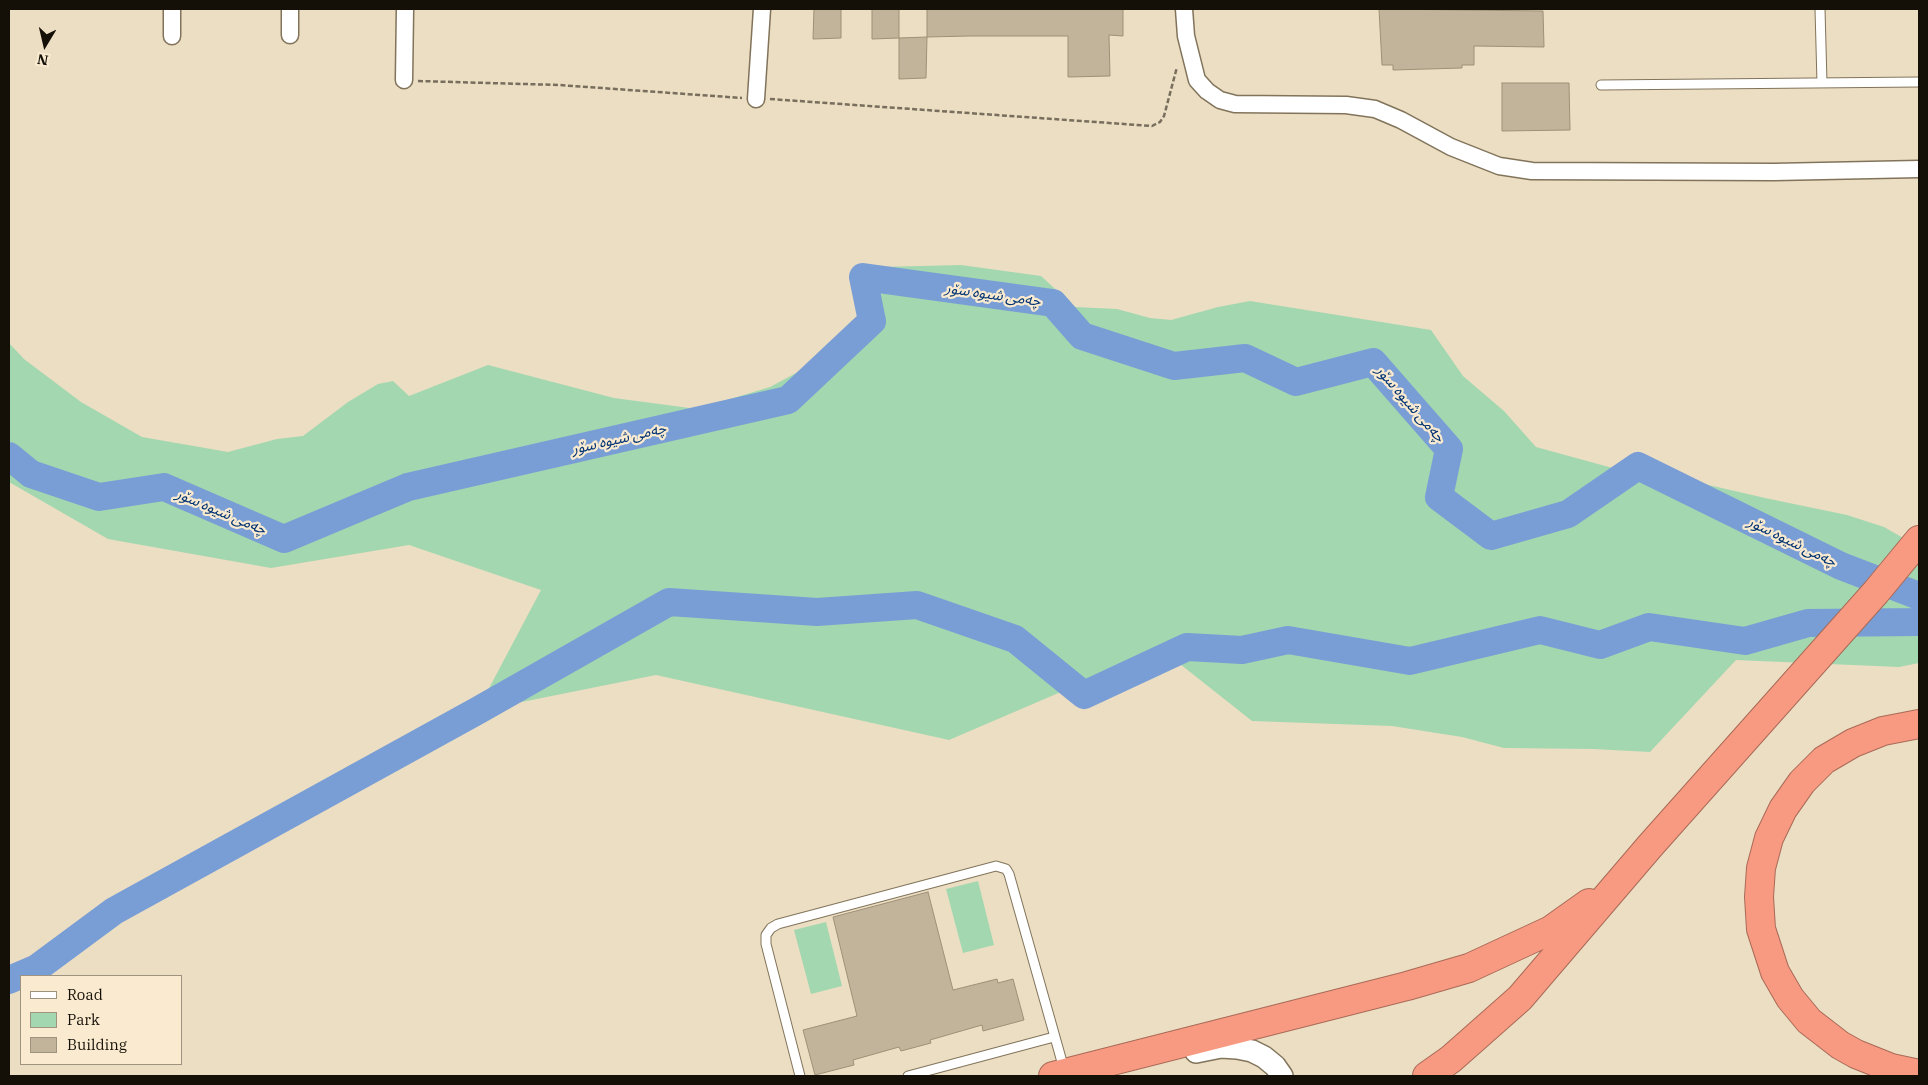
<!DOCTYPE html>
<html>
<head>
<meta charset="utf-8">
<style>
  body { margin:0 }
  #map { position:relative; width:1928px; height:1085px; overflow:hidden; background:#ecdec3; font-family:"IBM Plex Serif",serif }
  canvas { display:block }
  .frame { position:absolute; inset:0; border:10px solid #151007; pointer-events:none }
  .legend { position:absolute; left:20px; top:975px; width:162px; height:90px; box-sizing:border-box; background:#faebd0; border:1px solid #9e9380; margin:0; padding:6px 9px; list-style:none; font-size:15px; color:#151007 }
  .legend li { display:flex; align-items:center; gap:10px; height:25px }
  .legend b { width:25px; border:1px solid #9e9380 }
  .north { position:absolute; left:20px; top:20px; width:50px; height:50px; -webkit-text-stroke:4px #faebd0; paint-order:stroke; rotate:189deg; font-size:14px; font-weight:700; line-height:20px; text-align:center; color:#151007 }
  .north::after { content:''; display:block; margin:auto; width:18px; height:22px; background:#151007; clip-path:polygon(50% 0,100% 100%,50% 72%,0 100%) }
</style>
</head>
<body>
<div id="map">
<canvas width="1928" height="1085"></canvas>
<div class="frame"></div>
<ul class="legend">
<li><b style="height:6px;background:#fff"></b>Road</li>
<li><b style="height:14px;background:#a3d7b0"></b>Park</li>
<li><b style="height:14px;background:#c2b49a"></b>Building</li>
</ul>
<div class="north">N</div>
</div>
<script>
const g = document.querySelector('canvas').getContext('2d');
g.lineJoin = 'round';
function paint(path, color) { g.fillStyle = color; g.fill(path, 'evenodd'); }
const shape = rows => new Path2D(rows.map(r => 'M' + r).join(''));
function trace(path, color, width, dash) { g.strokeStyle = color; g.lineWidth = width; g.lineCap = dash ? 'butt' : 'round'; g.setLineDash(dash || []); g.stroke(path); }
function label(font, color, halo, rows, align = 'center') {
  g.font = font + ' "IBM Plex Serif","Noto Sans Arabic",serif'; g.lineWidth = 4.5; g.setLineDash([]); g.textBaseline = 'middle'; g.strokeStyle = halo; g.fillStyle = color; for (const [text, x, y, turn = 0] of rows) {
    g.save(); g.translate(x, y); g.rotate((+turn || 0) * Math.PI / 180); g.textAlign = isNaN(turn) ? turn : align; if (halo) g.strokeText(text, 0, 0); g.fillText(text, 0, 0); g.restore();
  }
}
const green = shape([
  [961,265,1041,276,1075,307,1117,309,1150,318,1171,320,1218,307,1250,301,1431,330,1463,376,1504,411,1536,447,1609,467,1687,480,1765,498,1847,515,1884,527,1919,547,1919,663,1899,667,1736,660,1650,752,1593,749,1504,748,1462,737,1392,726,1252,721,1161,649,949,740,656,675,477,711,541,590,409,545,271,568,108,539,9,482,9,343,24,359,81,402,142,437,228,452,277,439,303,436,348,402,378,384,393,381,409,396,488,365,614,398,697,409,770,387,852,343,879,267],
  [978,881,994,945,963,953,946,889],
  [826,922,842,986,811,994,794,930]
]);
const river = shape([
  [9,456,31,474,99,497,164,487,284,539,408,487,788,400,872,321,863,277,1053,303,1082,336,1174,366,1245,358,1296,382,1373,362,1449,449,1439,497,1491,536,1568,514,1638,466,1841,566,1919,596],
  [9,980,37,968,114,911,477,711,669,602,817,612,917,605,1015,639,1084,695,1187,647,1242,650,1288,640,1410,661,1540,630,1600,645,1649,627,1745,641,1808,623,1919,622]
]);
const building = shape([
  [814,9,841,9,841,38,813,39,814,9],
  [872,9,899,9,899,38,927,37,927,9,1123,9,1123,36,1109,35,1110,76,1068,77,1068,36,970,36,927,37,926,78,899,79,899,38,872,39,872,9],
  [1379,9,1543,11,1544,47,1474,46,1474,65,1462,65,1462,68,1393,70,1393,65,1382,65,1379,9],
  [1502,83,1569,83,1570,130,1502,131,1502,83],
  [928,892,953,990,997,979,998,983,1013,979,1024,1020,983,1031,982,1025,930,1040,931,1043,901,1051,899,1047,853,1060,854,1065,815,1075,803,1030,857,1016,833,917,928,892]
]);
const path = shape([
  [418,81,559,85,742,98],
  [770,99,1152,126,1160,122,1164,116,1177,67]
]);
const service = shape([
  [1820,9,1822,83],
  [1601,85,1919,82],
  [800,1076,766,944,766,935,771,928,778,924,996,866,1006,869,1009,874,1064,1069],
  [908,1076,1054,1037]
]);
const minor = shape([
  [1184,9,1186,36,1197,80,1207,91,1220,100,1235,104,1346,105,1375,109,1401,120,1451,147,1499,166,1532,171,1774,172,1919,169],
  [290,35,290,9],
  [172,36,172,9],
  [404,80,405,9],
  [756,99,762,9]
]);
const tertiary = shape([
  [1196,1052,1221,1047,1237,1048,1252,1051,1264,1057,1275,1066,1282,1076]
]);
const motorway = shape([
  [1919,724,1883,731,1853,743,1824,760,1802,782,1783,809,1769,838,1761,868,1759,897,1761,929,1775,972,1790,998,1809,1021,1840,1045,1856,1054,1891,1068,1919,1074],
  [1053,1076,1407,986,1469,968,1551,930,1589,903],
  [1427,1076,1451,1059,1520,998,1650,846,1876,592,1919,540]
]);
const waterNames = [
  ["چەمی شیوە سۆر",993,295,8],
  ["چەمی شیوە سۆر",1410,404,49],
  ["چەمی شیوە سۆر",619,439,-13],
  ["چەمی شیوە سۆر",221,512,23],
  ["چەمی شیوە سۆر",1792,542,26]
];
paint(green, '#a3d7b0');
trace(river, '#799ed5', 28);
paint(building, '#c2b49a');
trace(building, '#9d9076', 1);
trace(service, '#81745b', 11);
trace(minor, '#81745b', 19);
trace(tertiary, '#81745b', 24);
trace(motorway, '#a96a57', 30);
trace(path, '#776e5d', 2.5, [5, 2.5]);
trace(service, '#fff', 9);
trace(minor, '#fff', 16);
trace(tertiary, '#fff', 21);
trace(motorway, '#f89a82', 28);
label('italic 15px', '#023474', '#faebd0', waterNames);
</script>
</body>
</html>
